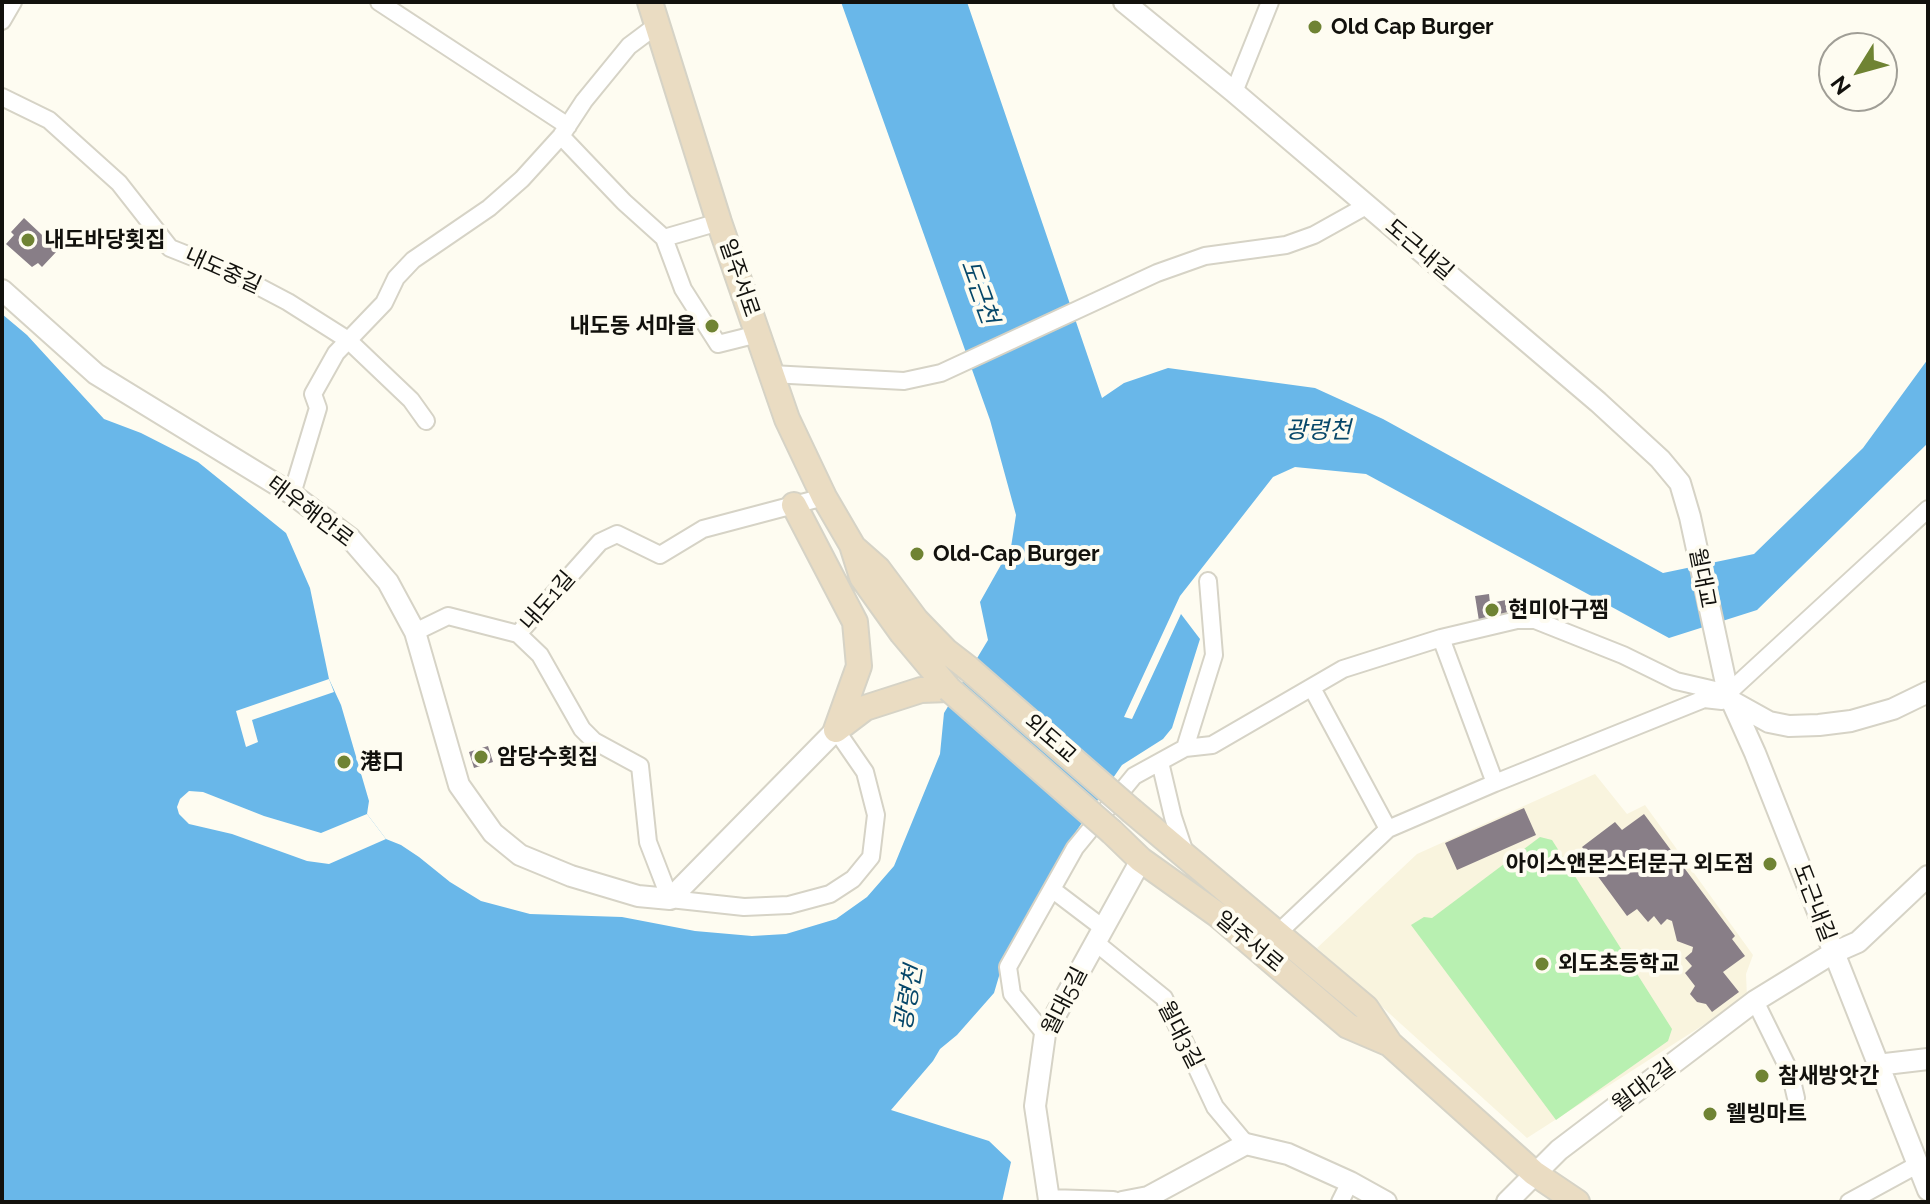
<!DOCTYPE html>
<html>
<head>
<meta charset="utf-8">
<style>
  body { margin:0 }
  #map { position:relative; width:1930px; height:1204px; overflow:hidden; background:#fefcf1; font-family:Raleway,sans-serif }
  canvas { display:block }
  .frame { position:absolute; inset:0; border:4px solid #12110d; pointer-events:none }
  .north { position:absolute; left:1818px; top:32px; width:80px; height:80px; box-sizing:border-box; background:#fefcf1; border:2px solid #a09e96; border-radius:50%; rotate:233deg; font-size:22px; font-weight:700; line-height:32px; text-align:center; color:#12110d }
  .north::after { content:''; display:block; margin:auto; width:28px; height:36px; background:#6f8333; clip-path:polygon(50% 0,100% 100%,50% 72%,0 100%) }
</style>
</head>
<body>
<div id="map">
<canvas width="1930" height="1204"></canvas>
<div class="frame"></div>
<div class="north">N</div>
</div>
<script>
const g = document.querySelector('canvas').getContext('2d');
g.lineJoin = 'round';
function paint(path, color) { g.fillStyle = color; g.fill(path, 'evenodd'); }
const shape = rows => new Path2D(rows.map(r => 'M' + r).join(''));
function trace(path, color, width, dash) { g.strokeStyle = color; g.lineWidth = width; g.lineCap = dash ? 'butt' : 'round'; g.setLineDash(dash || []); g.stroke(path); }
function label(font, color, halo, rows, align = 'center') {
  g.font = font + ' Raleway,"Noto Sans KR",sans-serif'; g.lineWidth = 8; g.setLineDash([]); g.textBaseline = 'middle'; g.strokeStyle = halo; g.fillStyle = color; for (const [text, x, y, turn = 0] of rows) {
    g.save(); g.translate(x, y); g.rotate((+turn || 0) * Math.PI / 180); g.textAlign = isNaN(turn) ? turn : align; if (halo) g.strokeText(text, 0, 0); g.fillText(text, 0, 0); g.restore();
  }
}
const built = shape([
  [1595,774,1627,814,1645,805,1753,955,1746,974,1747,997,1527,1138,1317,948,1417,854]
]);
const green = shape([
  [1540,837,1552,840,1672,1029,1668,1041,1556,1120,1411,925,1424,917,1432,918]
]);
const water = shape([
  [841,2,967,2,1102,398,1124,383,1168,368,1315,388,1383,419,1663,573,1754,554,1863,448,1928,359,1928,443,1757,610,1669,638,1366,474,1295,467,1273,477,1180,596,1124,717,1132,719,1181,614,1200,639,1172,728,1163,739,1122,765,1075,833,1047,889,1002,966,994,993,957,1035,940,1049,933,1061,891,1110,989,1141,1011,1162,1002,1202,2,1202,2,314,27,335,104,419,141,433,198,462,286,533,310,588,329,679,341,705,369,801,367,814,386,839,401,845,419,857,450,882,481,901,530,914,622,917,695,931,752,936,786,934,836,919,867,897,894,866,940,754,944,713,988,640,980,602,1011,547,1016,515,990,420]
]);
const pier = shape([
  [329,679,334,692,252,720,258,742,246,747,236,711],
  [189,791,203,792,264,816,321,833,367,814,386,839,329,864,307,861,232,834,189,824,179,814,177,807,180,799]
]);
const building = shape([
  [24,218,58,250,42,267,38,263,32,267,6,244,14,235,11,232],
  [1489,594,1490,603,1506,600,1508,616,1479,621,1475,596],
  [488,746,493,762,474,768,469,752],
  [1524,808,1536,835,1457,870,1445,843],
  [1644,814,1735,936,1732,939,1745,956,1723,972,1739,992,1712,1012,1706,1004,1697,1002,1690,994,1695,986,1685,973,1692,966,1685,958,1692,952,1693,947,1677,941,1672,921,1667,919,1661,925,1654,916,1648,922,1637,909,1627,916,1591,867,1595,864,1582,847,1615,822,1622,830]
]);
const minor = shape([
  [379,2,568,126],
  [2,21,13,2],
  [1234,92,1270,2],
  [2,97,49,120,119,183,170,248,233,273,288,302,348,340,411,400,426,421],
  [561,136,624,202,664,238,683,289,718,344,758,334],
  [664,238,719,222],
  [771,374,904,381,941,373,1157,273,1205,256,1286,245,1314,235,1366,206],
  [292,494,318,408,313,394,336,353,384,303,396,278,413,260,489,208,522,179,561,136,584,101,629,46,657,25],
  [415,632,448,616,518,634,540,655,582,729,594,741,640,766,648,842,670,899,744,907,789,905,830,894,853,879,871,857,876,815,865,772,836,730],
  [518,634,600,542,617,534,660,555,703,529,824,497],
  [1441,638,1495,783],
  [1312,688,1388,829],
  [1185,748,1214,655,1208,581],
  [1160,762,1173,817,1185,853],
  [1053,890,1103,928],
  [1279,932,1388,829,1495,783,1704,699,1722,701],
  [1095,942,1164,998,1215,1107,1246,1144],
  [1755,1001,1790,1072,1796,1098],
  [1045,1034,1012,994,1008,967,1075,848,1134,776,1185,748,1212,745,1343,669,1441,638,1517,620,1535,620,1623,655,1676,681,1728,693,1928,509],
  [1340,1202,1350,1182],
  [1849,1202,1917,1165]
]);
const tertiary = shape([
  [1124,2,1234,92,1598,402,1660,459,1680,483,1690,517,1728,693,1755,753,1928,1190],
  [2,290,96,374,292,494,350,538,388,582,415,632,459,785,493,833,520,855,571,876,638,896,670,899,836,730],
  [1733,702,1769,722,1789,726,1819,725,1851,721,1893,709,1928,692],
  [1877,1065,1928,1059],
  [1113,1202,1049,1200,1035,1106,1045,1034,1141,860],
  [1122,1202,1148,1197,1246,1144,1288,1154,1350,1182,1386,1202],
  [1507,1202,1559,1150,1755,1001,1833,953,1858,942,1928,876]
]);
const secondary = shape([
  [650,2,719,222,787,419,824,497,852,545,862,577,902,633,949,689],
  [794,505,855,622,859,666,836,730],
  [853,547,878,569,916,620,946,651,968,668],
  [836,730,865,708,921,690,949,689],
  [1132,811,1366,1008,1390,1044,1534,1173,1577,1202],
  [1112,832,1141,860,1218,915,1348,1026,1390,1044]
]);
const secondaryBridge = shape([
  [968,668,1132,811],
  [949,689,1112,832]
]);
const markers = [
  [1315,27,8,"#6f8333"],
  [28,240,8,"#6f8333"],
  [712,326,8,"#6f8333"],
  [917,554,8,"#6f8333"],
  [1492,610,8,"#6f8333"],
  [481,757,8,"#6f8333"],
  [344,762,8,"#6f8333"],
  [1770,864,8,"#6f8333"],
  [1542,964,8,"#6f8333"],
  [1762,1076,8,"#6f8333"],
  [1710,1114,8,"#6f8333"]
];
const poiNames = [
  ["Old Cap Burger",1331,27],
  ["내도바당횟집",44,240],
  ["내도동 서마을",696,326,"right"],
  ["Old-Cap Burger",933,554],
  ["현미아구찜",1508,610],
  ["암당수횟집",497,757],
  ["港口",360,762],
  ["아이스앤몬스터문구 외도점",1754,864,"right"],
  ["외도초등학교",1558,964],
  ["참새방앗간",1778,1076],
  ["웰빙마트",1726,1114]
];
const streetNames = [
  ["도근내길",1419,250,40],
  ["내도중길",223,271,24],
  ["일주서로",739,278,71],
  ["태우해안로",310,512,37],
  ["월대교",1702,578,79],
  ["내도1길",548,601,-49],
  ["외도교",1050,739,41],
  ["도근내길",1814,903,69],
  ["일주서로",1249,942,40],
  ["월대5길",1065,1001,-63],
  ["월대3길",1180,1035,63],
  ["월대2길",1644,1086,-37]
];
const waterNames = [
  ["도근천",979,292,70],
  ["광령천",1318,431],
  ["광령천",909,998,-80]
];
paint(built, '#f9f4de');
paint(green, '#b8f0b1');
paint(water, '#69b7e9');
paint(pier, '#fefcf1');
paint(building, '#887e87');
trace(minor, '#d6d3c6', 20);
trace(tertiary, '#d6d3c6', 24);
trace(secondary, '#d6d3c6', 28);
trace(minor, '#fff', 16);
trace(tertiary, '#fff', 20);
trace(secondary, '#eadcc2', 24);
trace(secondaryBridge, '#d6d3c6', 28, []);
trace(secondaryBridge, '#eadcc2', 24);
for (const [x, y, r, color] of markers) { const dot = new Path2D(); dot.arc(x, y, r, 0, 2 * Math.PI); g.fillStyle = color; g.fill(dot); trace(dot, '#fefcf1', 3); }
label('bold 22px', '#12110d', '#fefcf1', poiNames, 'left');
label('22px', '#12110d', '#fefcf1', streetNames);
label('italic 24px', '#064769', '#fefcf1', waterNames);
</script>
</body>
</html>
